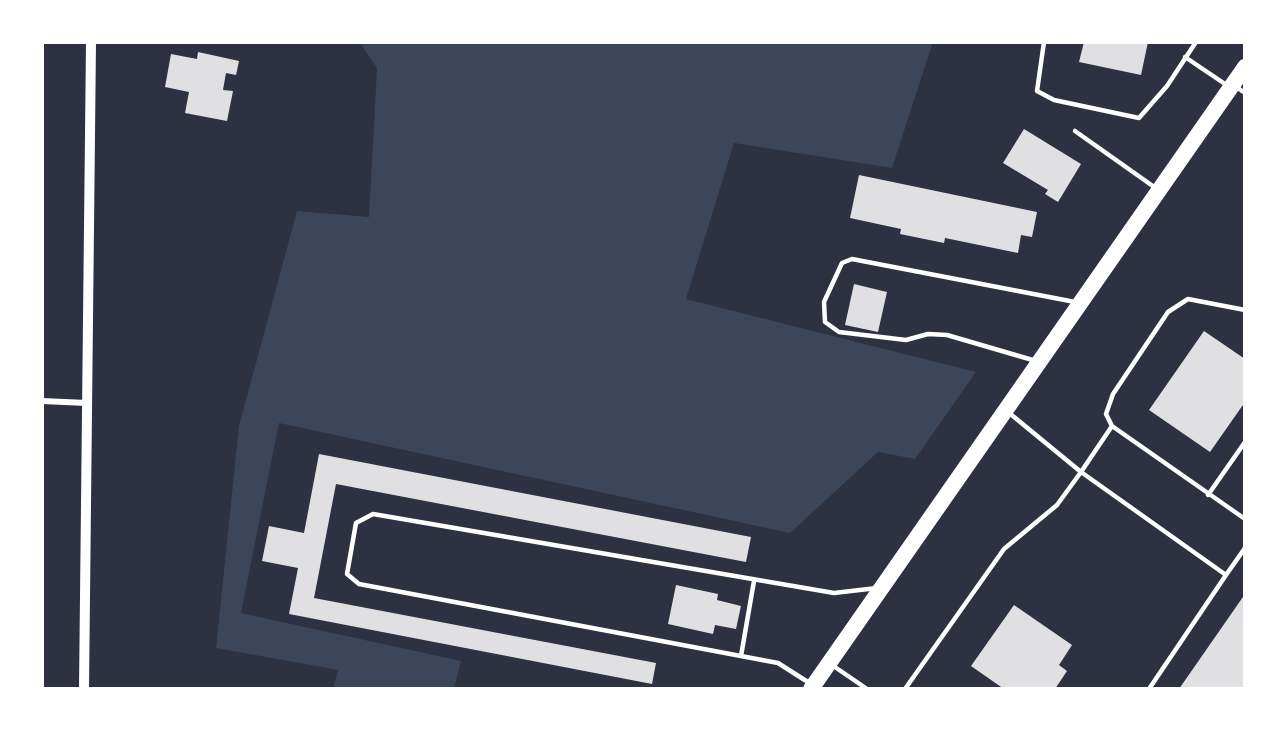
<!DOCTYPE html>
<html>
<head>
<meta charset="utf-8">
<style>
  body { margin:0 }
  #map { position:relative; width:1287px; height:731px; overflow:hidden; background:#2d3142; font-family:"Asap Condensed",sans-serif }
  canvas { display:block }
  .frame { position:absolute; inset:0; border:44px solid #fff; pointer-events:none }
</style>
</head>
<body>
<div id="map">
<canvas width="1287" height="731"></canvas>
<div class="frame"></div>
</div>
<script>
const g = document.querySelector('canvas').getContext('2d');
g.lineJoin = 'round';
function paint(path, color) { g.fillStyle = color; g.fill(path, 'evenodd'); }
const shape = rows => new Path2D(rows.map(r => 'M' + r).join(''));
function trace(path, color, width, dash) { g.strokeStyle = color; g.lineWidth = width; g.lineCap = dash ? 'butt' : 'round'; g.setLineDash(dash || []); g.stroke(path); }
const green = shape([
  [359,42,933,42,892,168,734,143,686,299,976,372,915,459,878,452,790,533,279,423,241,613,461,661,454,689,333,689,338,670,216,648,239,426,297,211,369,217,377,68]
]);
const building = shape([
  [1084,42,1148,42,1141,75,1079,62],
  [198,52,239,61,236,75,226,73,223,90,233,91,227,121,185,113,189,92,165,87,171,54,197,59],
  [1024,129,1081,164,1058,202,1045,194,1048,190,1003,163],
  [859,175,1037,212,1032,237,1021,235,1018,253,945,238,944,243,900,234,901,229,850,218],
  [854,284,887,292,878,332,845,325],
  [1204,331,1245,359,1245,402,1210,452,1149,410],
  [319,454,751,537,746,562,336,484,314,598,656,663,652,684,289,614,298,568,262,561,269,526,304,533],
  [676,585,718,594,717,600,741,606,736,629,715,625,713,634,668,624],
  [1245,594,1245,689,1179,689],
  [1014,605,1072,645,1059,665,1067,671,1055,689,1004,689,971,666]
]);
const service = shape([
  [1044,42,1037,91,1054,100,1139,118,1167,86,1196,42],
  [1185,57,1228,86],
  [1235,86,1245,93],
  [1075,131,1157,189],
  [1036,361,947,335,928,334,906,340,839,332,825,322,824,302,842,263,852,259,1075,302],
  [1008,412,1081,472,1226,575,1149,689],
  [1112,426,1245,519],
  [1208,495,1245,442],
  [1226,575,1245,548],
  [741,656,754,581],
  [832,665,867,689],
  [811,684,778,663,359,584,347,574,356,523,373,514,834,593,877,588],
  [905,689,1004,549,1057,505,1081,472,1112,426,1106,414,1113,394,1168,312,1188,299,1245,310]
]);
const minor = shape([
  [42,401,87,403]
]);
const tertiary = shape([
  [84,689,91,42]
]);
const trunk = shape([
  [811,689,1245,67]
]);
paint(green, '#3c4559');
paint(building, '#e0e0e3');
trace(service, '#fff', 4.5);
trace(minor, '#fff', 6);
trace(tertiary, '#fff', 10);
trace(trunk, '#fff', 16);
</script>
</body>
</html>
